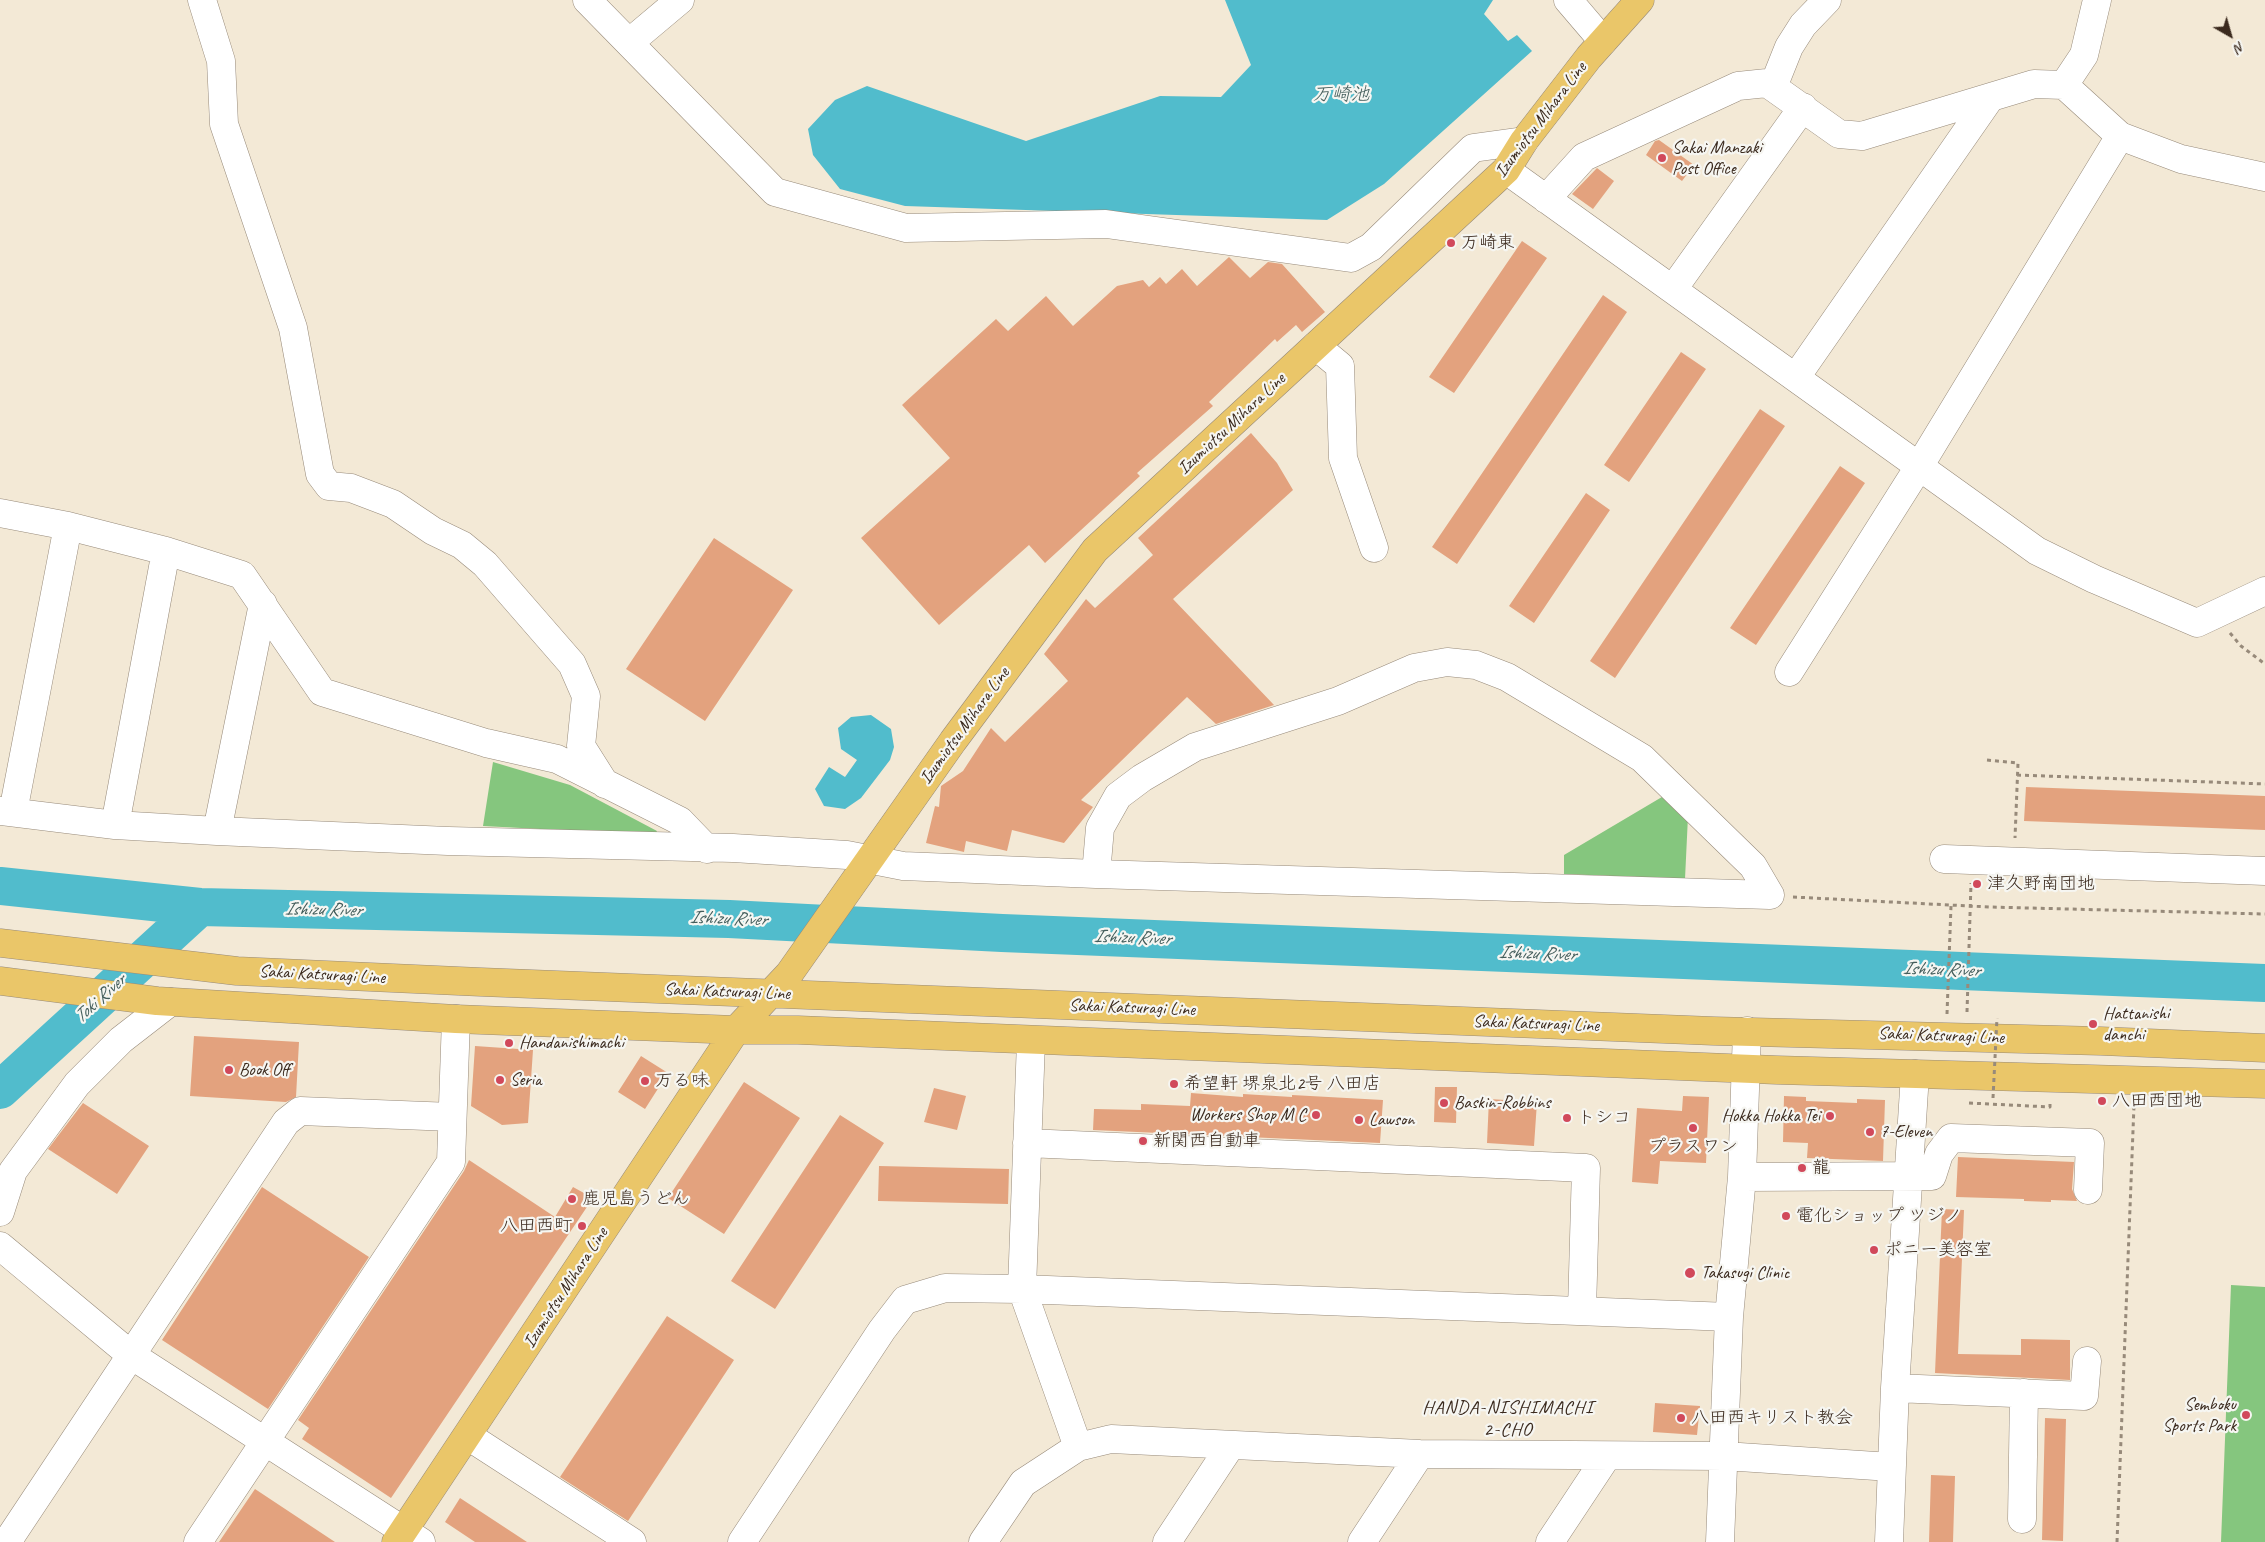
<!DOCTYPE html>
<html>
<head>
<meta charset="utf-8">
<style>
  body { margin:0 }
  #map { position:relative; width:2265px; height:1542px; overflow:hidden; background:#f3e9d6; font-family:Caveat,sans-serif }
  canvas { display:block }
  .north { position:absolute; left:2205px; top:10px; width:50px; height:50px; -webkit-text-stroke:4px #f6f6f2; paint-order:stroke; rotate:142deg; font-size:14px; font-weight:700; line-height:20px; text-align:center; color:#3b2a1e }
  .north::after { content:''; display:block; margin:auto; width:18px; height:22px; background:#3b2a1e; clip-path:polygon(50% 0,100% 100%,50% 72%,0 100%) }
</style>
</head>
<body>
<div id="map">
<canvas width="2265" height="1542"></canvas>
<div class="north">N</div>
</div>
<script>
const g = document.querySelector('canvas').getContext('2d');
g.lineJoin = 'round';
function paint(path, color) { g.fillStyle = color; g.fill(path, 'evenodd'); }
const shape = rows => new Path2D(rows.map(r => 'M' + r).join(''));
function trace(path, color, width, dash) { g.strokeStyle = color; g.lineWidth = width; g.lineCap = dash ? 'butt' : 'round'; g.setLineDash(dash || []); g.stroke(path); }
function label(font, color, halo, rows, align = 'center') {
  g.font = font + ' Caveat,"Klee One",sans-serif'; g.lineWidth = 4.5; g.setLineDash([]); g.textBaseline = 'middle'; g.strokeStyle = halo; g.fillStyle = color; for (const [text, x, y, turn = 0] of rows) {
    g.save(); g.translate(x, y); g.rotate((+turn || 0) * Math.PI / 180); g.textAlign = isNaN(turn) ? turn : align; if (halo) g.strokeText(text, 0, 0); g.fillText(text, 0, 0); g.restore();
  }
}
const green = shape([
  [493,762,570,785,657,831,655,835,483,826],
  [1667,794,1688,816,1685,879,1564,874,1564,855],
  [2231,1285,2265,1287,2265,1542,2221,1542]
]);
const water = shape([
  [1225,0,1493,0,1484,14,1508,41,1517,35,1532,51,1384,184,1327,220,905,206,840,189,813,155,808,129,835,100,867,86,1026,141,1160,96,1221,97,1251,65],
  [871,715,891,729,894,747,890,760,861,798,845,809,824,806,815,789,829,767,845,777,857,760,841,749,838,728,851,717]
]);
const river = shape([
  [0,886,200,907,729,919,1002,933,2265,983],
  [0,1090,200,907]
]);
const building = shape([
  [1659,140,1694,165,1682,181,1646,155,1655,141],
  [1597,168,1614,181,1593,209,1572,194],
  [1522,241,1547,258,1454,393,1429,377],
  [1229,257,1250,278,1268,262,1282,264,1325,312,1302,332,1296,325,1277,342,1275,339,1209,402,1213,406,1137,473,1140,476,1045,563,1029,545,939,625,861,538,950,458,902,405,996,319,1008,331,1046,296,1073,326,1117,286,1143,280,1149,287,1160,277,1166,284,1182,269,1197,286],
  [1603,295,1627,312,1457,564,1432,547],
  [1681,352,1706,369,1629,482,1604,465],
  [1760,409,1785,426,1615,678,1590,661],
  [1251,433,1277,463,1293,490,1173,599,1274,705,1216,724,1187,697,1081,800,1093,807,1064,843,1012,830,1007,851,966,841,964,852,926,843,935,806,939,807,941,786,963,771,991,728,1005,742,1068,681,1044,654,1086,599,1095,608,1153,555,1138,538],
  [1840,466,1865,483,1756,645,1730,628],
  [1586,493,1610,510,1534,623,1509,606],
  [714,538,793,590,705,721,626,669],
  [2026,787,2265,796,2265,830,2024,821],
  [194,1036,299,1042,296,1097,286,1102,190,1096],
  [475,1046,533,1050,528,1123,502,1125,471,1106],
  [641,1056,668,1073,645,1109,618,1092],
  [744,1082,800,1118,724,1234,668,1198],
  [1435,1087,1457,1087,1456,1123,1434,1122],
  [934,1088,966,1096,957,1130,924,1122],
  [1191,1093,1243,1097,1243,1094,1292,1097,1292,1095,1383,1100,1380,1143,1093,1130,1094,1109,1141,1110,1141,1104,1190,1106],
  [1683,1096,1709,1097,1706,1163,1660,1161,1658,1184,1632,1182,1637,1108,1682,1111],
  [1784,1096,1806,1097,1806,1101,1857,1103,1857,1099,1885,1100,1883,1161,1807,1158,1808,1143,1783,1142],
  [1489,1099,1537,1102,1534,1146,1487,1143],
  [83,1103,149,1146,117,1194,48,1149],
  [840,1115,884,1143,775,1309,731,1281],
  [1958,1157,2074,1162,2072,1189,2077,1201,2051,1200,2051,1202,2024,1201,2024,1199,1956,1197],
  [469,1160,555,1217,573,1187,593,1198,391,1498,302,1439,309,1428,298,1420,464,1171],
  [879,1166,1009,1169,1008,1204,878,1201],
  [262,1187,369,1257,268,1409,162,1340],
  [1942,1209,1964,1210,1958,1354,2021,1355,2021,1339,2070,1340,2070,1380,1935,1373],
  [667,1316,734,1360,628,1521,560,1477],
  [1655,1403,1700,1406,1697,1435,1653,1432],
  [2045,1418,2066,1419,2063,1541,2042,1540],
  [1931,1475,1955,1476,1953,1542,1929,1542],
  [255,1489,335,1542,219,1542],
  [460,1498,527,1542,475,1542,445,1522]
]);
const path = shape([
  [2230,633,2241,646,2265,664],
  [1987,760,2018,763,2015,838],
  [2017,775,2265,784],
  [1793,897,1989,907,2265,914],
  [1967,1012,1971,883],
  [1947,1014,1951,906],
  [1969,1103,2050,1107,2050,1101],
  [2117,1542,2134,1105]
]);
const minor = shape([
  [202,0,221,61,224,124,293,328,320,474,329,486,351,488,393,504,433,531,462,545,485,564,572,664,586,696,581,746,605,784],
  [587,0,775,192,906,228,1106,224,1351,258,1371,247,1473,148,1524,141],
  [1568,0,1603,41],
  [630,42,680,0],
  [2064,85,2084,55,2097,0],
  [1773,87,1789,47,1803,25,1827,0],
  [2120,136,2181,159,2265,177],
  [1506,170,2037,551,2094,579,2197,623,2265,591],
  [1546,199,1584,157,1738,86,1767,83,1839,134,1862,136,2034,84,2064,85,2120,136,1920,465,1789,672],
  [1673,289,1803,107],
  [1316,346,1340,366,1343,458,1374,548],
  [1796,377,1990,98],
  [0,513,68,526,166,551,242,575,322,692,486,743,557,759,680,821,707,849],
  [0,811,115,825,217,831,448,841,733,848,847,855,903,866,1096,874,1770,895],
  [13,812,68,526],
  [115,825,166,551],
  [217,831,263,604],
  [1944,859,2265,871],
  [1096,874,1100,828,1118,796,1142,778,1195,747,1338,701,1414,668,1447,662,1476,665,1507,677,1642,758,1753,866,1770,895],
  [1031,1041,1022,1289,1078,1447],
  [1027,1143,1586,1168,1582,1310],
  [1742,1177,1932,1176,1939,1154,1951,1138,2090,1143,2088,1190],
  [0,1212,13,1171,77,1084,121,1040,170,1002],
  [0,1246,131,1355,421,1542],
  [1895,1388,2084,1396,2087,1361],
  [468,1436,632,1542],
  [2022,1519,2024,1393],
  [7,1542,286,1122,300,1111,452,1117],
  [198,1542,451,1162,456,1019],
  [742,1542,882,1330,905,1300,945,1288,1022,1289,1729,1317],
  [983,1542,1023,1483,1078,1447,1111,1439,1420,1454,1724,1456,1891,1467],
  [1167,1542,1231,1445],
  [1362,1542,1420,1454],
  [1550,1542,1607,1456],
  [1720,1542,1729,1317,1742,1177,1747,1031],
  [1889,1542,1895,1388,1915,1074]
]);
const major = shape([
  [0,943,237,971,481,982,1714,1031,2101,1041,2265,1048],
  [0,981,157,1001,456,1019,736,1030,798,1030,1777,1070,2265,1084],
  [396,1542,736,1030,789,974,953,741,1095,550,1506,170,1524,141,1589,57,1640,0]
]);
const pathBridge = shape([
  [1993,1098,1997,1018]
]);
const markers = [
  [1662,158,5,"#d1495b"],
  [1451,243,5,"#d1495b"],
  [1977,884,5,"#d1495b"],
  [2093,1024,5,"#d1495b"],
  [509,1043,5,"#d1495b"],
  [229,1070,5,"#d1495b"],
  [500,1080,5,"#d1495b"],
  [645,1081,5,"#d1495b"],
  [1174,1084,5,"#d1495b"],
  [2102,1101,5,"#d1495b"],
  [1444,1103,5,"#d1495b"],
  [1316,1115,5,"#d1495b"],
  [1830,1116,5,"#d1495b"],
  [1567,1118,5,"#d1495b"],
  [1359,1120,5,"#d1495b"],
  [1693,1128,5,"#d1495b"],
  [1870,1132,5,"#d1495b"],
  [1143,1141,5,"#d1495b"],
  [1802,1168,5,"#d1495b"],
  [572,1199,5,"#d1495b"],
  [1786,1216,5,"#d1495b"],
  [582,1226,5,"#d1495b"],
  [1874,1250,5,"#d1495b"],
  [1690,1273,6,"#d1495b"],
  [2246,1415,5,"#d1495b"],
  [1681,1418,5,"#d1495b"]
];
const streetNames = [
  ["Izumiotsu Mihara Line",1541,120,-53],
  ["Izumiotsu Mihara Line",1232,424,-43],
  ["Izumiotsu Mihara Line",965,726,-54],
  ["Sakai Katsuragi Line",322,975,3],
  ["Sakai Katsuragi Line",727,992,2],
  ["Sakai Katsuragi Line",1132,1008,2],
  ["Sakai Katsuragi Line",1536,1024,2],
  ["Sakai Katsuragi Line",1941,1036,2],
  ["Izumiotsu Mihara Line",566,1288,-57]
];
const poiNames = [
  ["Sakai Manzaki",1672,148],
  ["Post Office",1672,169],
  ["万崎東",1461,243],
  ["津久野南団地",1987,884],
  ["Hattanishi",2103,1014],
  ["danchi",2103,1035],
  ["Handanishimachi",519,1043],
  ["Book Off",239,1070],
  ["Seria",510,1080],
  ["万る味",655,1081],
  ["希望軒 堺泉北2号 八田店",1184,1084],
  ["八田西団地",2112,1101],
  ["Baskin-Robbins",1454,1103],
  ["Workers Shop M C",1306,1115,"right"],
  ["Hokka Hokka Tei",1820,1116,"right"],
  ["トシコ",1577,1118],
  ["Lawson",1369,1120],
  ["7-Eleven",1880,1132],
  ["新関西自動車",1153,1141],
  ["プラスワン",1693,1147,"center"],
  ["龍",1812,1168],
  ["鹿児島うどん",582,1199],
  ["電化ショップ ツジノ",1796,1216],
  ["八田西町",572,1226,"right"],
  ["ポニー美容室",1884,1250],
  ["Takasugi Clinic",1701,1273],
  ["Semboku",2236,1405,"right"],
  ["Sports Park",2236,1426,"right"],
  ["八田西キリスト教会",1691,1418]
];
const waterNames = [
  ["万崎池",1341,95],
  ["Ishizu River",323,910,1],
  ["Ishizu River",728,919,2],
  ["Ishizu River",1132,938,2],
  ["Ishizu River",1537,954,2],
  ["Ishizu River",1941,970,2],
  ["Toki River",100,999,-42]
];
const neighbourhoodNames = [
  ["HANDA-NISHIMACHI",1508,1408],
  ["2-CHO",1508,1430]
];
paint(green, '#85c67e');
paint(water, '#51bccc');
trace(river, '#51bccc', 38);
paint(building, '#e3a27e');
trace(minor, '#978a7a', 29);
trace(major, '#978a7a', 29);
trace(path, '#978a7a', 3, [4, 4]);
trace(minor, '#fff', 28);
trace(major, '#eac669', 28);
trace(pathBridge, '#978a7a', 3, [4, 4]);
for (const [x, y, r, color] of markers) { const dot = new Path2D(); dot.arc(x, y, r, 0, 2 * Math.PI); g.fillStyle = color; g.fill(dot); trace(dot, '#f6f6f2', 2); }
label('18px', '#3b2a1e', '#f6f6f2', streetNames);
label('18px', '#3b2a1e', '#f6f6f2', poiNames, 'left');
label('italic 19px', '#435d5b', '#f6f6f2', waterNames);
g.letterSpacing = '1px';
label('19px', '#3b2a1e', '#f6f6f2', neighbourhoodNames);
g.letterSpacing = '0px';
</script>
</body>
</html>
